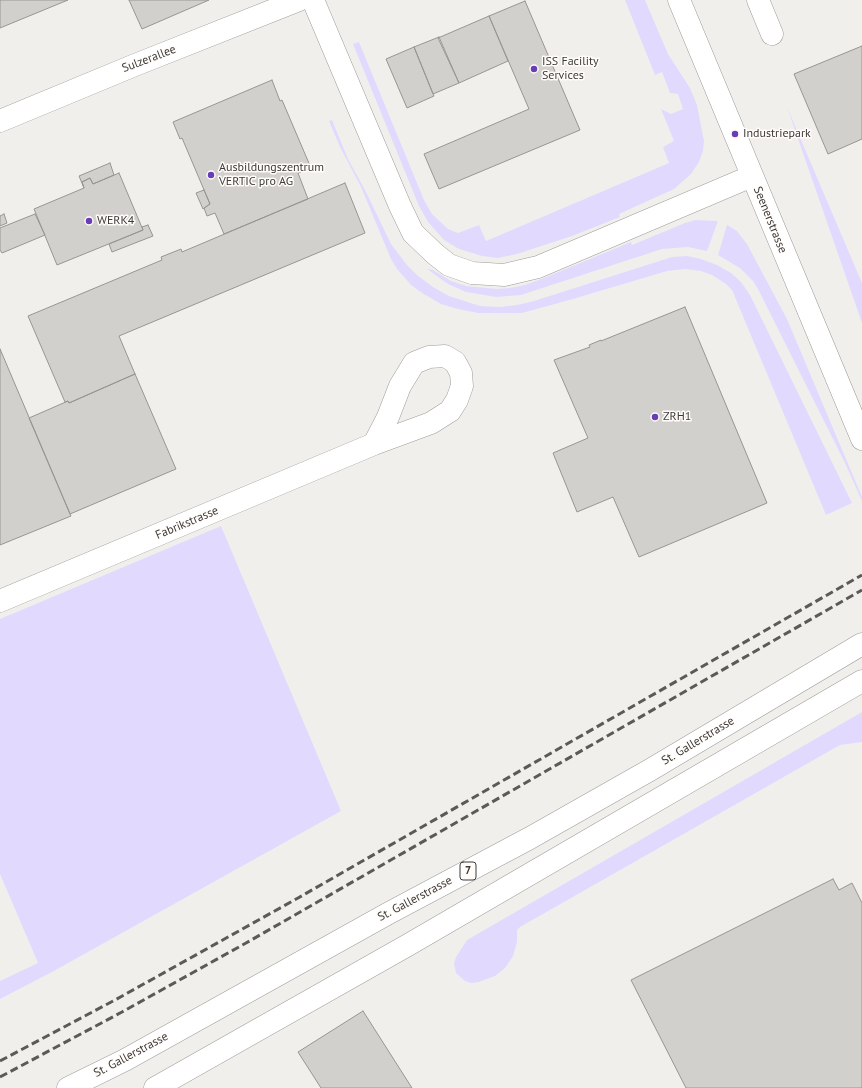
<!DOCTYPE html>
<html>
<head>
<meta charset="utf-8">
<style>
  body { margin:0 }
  canvas { display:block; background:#f1efec }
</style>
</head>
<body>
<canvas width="862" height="1088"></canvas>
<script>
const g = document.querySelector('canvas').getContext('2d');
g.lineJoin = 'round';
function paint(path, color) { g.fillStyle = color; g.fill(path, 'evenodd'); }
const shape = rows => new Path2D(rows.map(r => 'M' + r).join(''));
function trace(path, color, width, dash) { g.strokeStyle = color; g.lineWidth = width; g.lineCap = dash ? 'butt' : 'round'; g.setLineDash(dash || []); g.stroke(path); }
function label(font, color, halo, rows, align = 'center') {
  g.font = font + ' "PT Sans",sans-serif'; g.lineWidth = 3; g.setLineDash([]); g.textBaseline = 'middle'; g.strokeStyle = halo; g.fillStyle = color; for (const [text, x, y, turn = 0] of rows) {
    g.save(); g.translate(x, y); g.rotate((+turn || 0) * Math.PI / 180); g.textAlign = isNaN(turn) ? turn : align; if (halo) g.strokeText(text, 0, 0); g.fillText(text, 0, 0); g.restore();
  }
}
const green = shape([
  [625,0,645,0,668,54,690,88,697,105,704,141,703,151,699,162,691,174,674,189,619,214,620,217,572,236,517,254,498,258,482,256,459,249,444,240,428,222,419,206,353,44,359,42,424,200,432,214,448,229,458,233,479,225,486,241,669,163,663,147,674,141,661,109,671,114,683,109,678,94,670,93,662,72,655,75],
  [787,107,862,283,862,323],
  [332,120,348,159,366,192,391,244,407,265,417,275,433,287,449,296,480,306,500,307,517,305,534,301,672,257,687,256,701,259,717,265,731,273,741,282,750,295,852,503,826,515,732,290,726,284,712,275,701,271,685,269,667,271,573,299,522,313,478,313,458,309,441,304,422,293,411,285,397,269,391,259,361,187,340,147,329,121],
  [695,220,718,221,707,251,688,247,662,249,521,295,496,297,466,292,448,284,427,269,433,270,451,281,466,286,497,289,510,288,525,285,544,278,631,242,632,245,685,223],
  [727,225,737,231,747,244,787,319,862,497,862,501,844,461,759,291,753,281,740,268,718,255],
  [221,526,341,811,52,972,0,999,0,981,38,963,0,874,0,619],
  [862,712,862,742,840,745,520,927,517,930,517,942,513,956,505,968,495,976,479,982,471,983,465,981,456,973,454,963,456,957,467,940]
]);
const building = shape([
  [0,0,68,0,0,28,0,0],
  [129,0,209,0,142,29,129,0],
  [525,1,580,130,439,189,424,154,529,109,489,16,525,1],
  [489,16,508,61,459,83,438,38,489,16],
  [439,37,459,83,433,94,414,47,439,37],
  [862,46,862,139,828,154,794,74,862,46],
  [414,47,434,96,407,108,386,59,414,47],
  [272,80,280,101,282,100,311,168,298,173,308,199,224,234,215,213,207,216,204,208,210,204,182,138,180,139,173,122,272,80],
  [110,163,114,175,93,184,90,178,82,182,84,188,79,176,110,163],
  [119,173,143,230,57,265,34,209,84,188,82,182,90,178,93,184,119,173],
  [345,183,365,233,119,336,135,374,69,403,68,401,65,402,28,316,162,260,161,257,181,249,182,252,345,183],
  [204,190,210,204,203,209,196,193,204,190],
  [4,214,7,223,0,226,0,216,4,214],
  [35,214,45,235,2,253,0,250,0,228,35,214],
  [148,225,153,236,112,252,109,244,143,230,142,227,148,225],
  [685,307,767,503,639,557,613,497,577,512,553,453,588,438,554,360,590,347,589,345,601,340,601,341,685,307],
  [0,349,71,516,0,545,0,349],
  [135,374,176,469,70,514,29,418,68,401,69,403,135,374],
  [833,879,839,890,852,883,862,903,862,1088,686,1088,631,980,833,879],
  [363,1011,412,1088,321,1088,298,1052,363,1011]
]);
const minor = shape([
  [758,0,772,34],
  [0,601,374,444,431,423,450,411,457,400,462,386,461,373,455,362,445,356,429,357,414,363,400,386,388,417,374,444]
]);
const major = shape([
  [313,0,400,206,413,233,435,254,449,265,472,273,504,275,538,267,752,176],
  [679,0,862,439],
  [0,121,135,65,299,0],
  [68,1088,125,1060,389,913,530,838,650,770,862,644],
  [155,1088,408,945,862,681]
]);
const rail = shape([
  [0,1061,115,1000,298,898,862,575],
  [0,1077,122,1012,246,943,862,590]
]);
const markers = [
  [534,69,4,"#683eb6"],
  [735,134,4,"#683eb6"],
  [211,175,4,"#683eb6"],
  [89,221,4,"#683eb6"],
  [655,417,4,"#683eb6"]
];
const shields = [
  [468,871,16]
];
const shieldNames = [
  ["7",468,871]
];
const streetNames = [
  ["Sulzerallee",149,59,-21],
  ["Seenerstrasse",770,220,68],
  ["Fabrikstrasse",187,523,-23],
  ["St. Gallerstrasse",698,741,-31],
  ["St. Gallerstrasse",415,899,-28],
  ["St. Gallerstrasse",131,1055,-28]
];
const poiNames = [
  ["ISS Facility",542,62],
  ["Services",542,76],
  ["Industriepark",743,134],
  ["Ausbildungszentrum",219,168],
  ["VERTIC pro AG",219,182],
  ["WERK4",97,221],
  ["ZRH1",663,417]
];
paint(green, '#e2dafe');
paint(building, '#d2d0cd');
trace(building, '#989593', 1);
trace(minor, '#9f9d9a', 23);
trace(major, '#9f9d9a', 23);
trace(minor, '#fff', 22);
trace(major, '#fff', 22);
trace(rail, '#5b5a59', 3, [8, 4]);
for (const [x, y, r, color] of markers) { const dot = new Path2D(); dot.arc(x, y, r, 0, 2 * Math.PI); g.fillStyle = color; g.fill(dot); trace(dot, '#fffcf9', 1.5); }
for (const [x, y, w] of shields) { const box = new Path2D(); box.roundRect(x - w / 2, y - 9, w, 18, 3); g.fillStyle = '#fffcf9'; g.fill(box); trace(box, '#3c3b3a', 1); }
label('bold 11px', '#3c3b3a', null, shieldNames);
label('12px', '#3c3b3a', '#fffcf9', streetNames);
label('12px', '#3c3b3a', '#fffcf9', poiNames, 'left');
</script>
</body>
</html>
